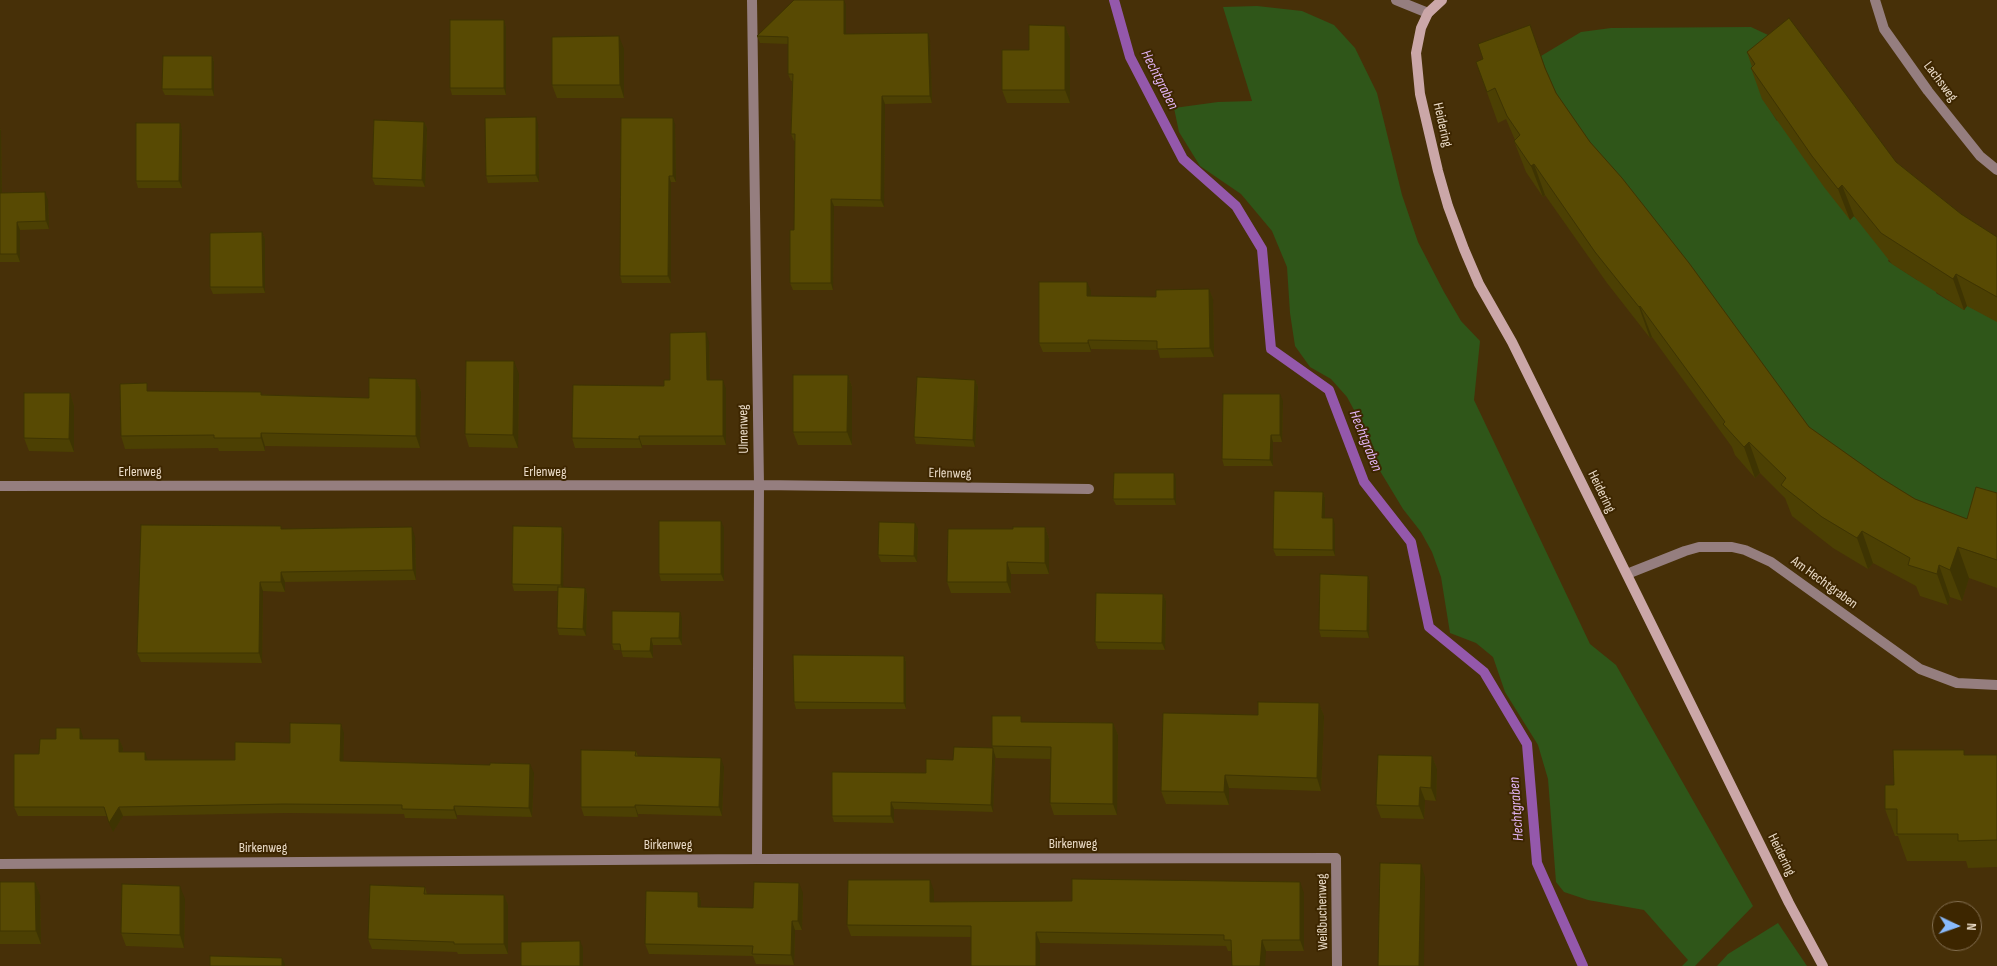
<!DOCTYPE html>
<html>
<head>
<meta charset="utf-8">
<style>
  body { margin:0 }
  #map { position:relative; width:1997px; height:966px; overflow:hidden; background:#473008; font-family:"Sofia Sans Condensed",sans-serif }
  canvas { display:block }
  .north { position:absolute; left:1932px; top:901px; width:50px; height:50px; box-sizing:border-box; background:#3d2600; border:1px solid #826e50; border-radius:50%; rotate:93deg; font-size:14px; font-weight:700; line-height:20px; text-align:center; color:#eadbc7 }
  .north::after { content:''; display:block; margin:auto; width:18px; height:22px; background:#89bafc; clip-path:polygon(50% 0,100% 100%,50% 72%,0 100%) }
</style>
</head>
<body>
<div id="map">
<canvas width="1997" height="966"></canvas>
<div class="north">N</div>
</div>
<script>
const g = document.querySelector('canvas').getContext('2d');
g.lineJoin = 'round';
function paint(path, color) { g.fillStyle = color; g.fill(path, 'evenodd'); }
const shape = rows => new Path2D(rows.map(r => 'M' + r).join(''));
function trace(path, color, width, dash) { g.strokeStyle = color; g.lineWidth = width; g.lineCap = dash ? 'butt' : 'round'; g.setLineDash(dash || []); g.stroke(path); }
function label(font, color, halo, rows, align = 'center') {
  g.font = font + ' "Sofia Sans Condensed",sans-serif'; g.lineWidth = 4; g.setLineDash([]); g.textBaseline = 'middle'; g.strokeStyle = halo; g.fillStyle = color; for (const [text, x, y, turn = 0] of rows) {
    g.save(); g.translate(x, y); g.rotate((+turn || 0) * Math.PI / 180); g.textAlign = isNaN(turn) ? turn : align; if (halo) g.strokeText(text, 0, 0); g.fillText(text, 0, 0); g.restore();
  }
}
const green = shape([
  [1257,6,1302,11,1334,25,1355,48,1377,93,1402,195,1418,242,1444,292,1461,321,1480,341,1474,400,1590,644,1616,665,1753,906,1695,966,1682,966,1688,960,1644,910,1588,900,1564,892,1556,882,1548,779,1538,745,1505,692,1493,657,1476,643,1450,633,1441,577,1432,552,1421,532,1403,509,1380,471,1360,421,1347,397,1331,379,1310,367,1295,346,1290,313,1287,267,1272,231,1241,194,1200,166,1179,132,1174,108,1218,102,1252,101,1223,7],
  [1751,27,1800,50,1763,99,1777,121,1782,119,1854,216,1892,255,1888,261,1917,280,1939,286,1936,293,1964,310,1967,305,1997,321,1997,521,1978,550,1820,458,1556,99,1541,56,1581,32,1611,28],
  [1778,923,1807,966,1717,966,1728,954]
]);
const stream = shape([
  [1114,0,1130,57,1183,159,1236,206,1262,249,1271,349,1329,390,1364,482,1411,542,1429,627,1484,672,1527,744,1537,863,1583,966]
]);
const street = shape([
  [752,0,759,485,757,859],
  [1396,0,1428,13],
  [1875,0,1884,29,1928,91,1980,156,1997,170],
  [0,486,759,485,1089,489],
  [1627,574,1685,551,1699,547,1732,547,1745,550,1771,562,1920,669,1957,683,1997,685],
  [0,864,757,859,1336,858,1337,966]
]);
const secondary = shape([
  [1442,0,1428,13,1421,28,1416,53,1420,94,1438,171,1448,206,1464,249,1479,284,1512,342,1789,903,1823,966]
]);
const wall = shape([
  [846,5,846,34,930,40,932,103,885,104,884,207,834,206,833,290,793,290,790,283,794,230,795,141,794,141,791,134,792,81,791,81,788,74,788,44,760,43,757,36],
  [504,20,506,27,506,95,452,95,450,88],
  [1065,26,1070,39,1070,103,1007,103,1002,90,1029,50],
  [624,49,624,98,557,98,552,85],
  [1747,52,1896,162,1961,214,1997,237,1997,322,1967,306,1964,310,1892,264,1854,216,1850,220,1824,187,1762,99,1751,68,1752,67],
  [212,56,214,62,214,96,165,95,162,89],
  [1483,59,1548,74,1556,93,1590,142,1809,427,1881,478,1915,499,1967,519,1997,493,1997,588,1969,578,1962,601,1950,597,1948,605,1920,596,1916,586,1873,563,1868,569,1833,548,1792,516,1785,498,1760,473,1755,478,1735,455,1732,447,1652,337,1650,338,1607,283,1545,195,1543,197,1526,172,1514,141,1515,140,1506,119,1498,123,1476,62],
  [424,122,427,128,425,187,375,185,372,178],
  [180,123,182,130,182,188,138,188,136,181],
  [538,124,539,182,488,183,486,176],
  [675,124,676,182,671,182,671,283,622,283,620,276],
  [0,128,1,131,2,193,48,200,49,229,20,230,20,262,0,262],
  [262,232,265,239,265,293,213,294,210,287],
  [1209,289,1213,299,1214,357,1160,358,1158,350,1091,349,1091,352,1043,352,1039,343,1091,291,1091,296,1156,297],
  [709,342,710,380,726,389,726,445,642,445,642,448,575,448,572,438,664,386],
  [519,374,518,448,469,447,465,434],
  [848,375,852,387,852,445,798,445,793,432],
  [416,379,421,392,420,448,265,446,265,451,219,451,218,448,125,449,121,436,150,391,369,398],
  [975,380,978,387,975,447,916,444,914,437],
  [70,393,74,406,74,452,29,451,24,438],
  [1283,401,1282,442,1273,442,1273,466,1224,466,1222,459],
  [1176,480,1176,505,1116,505,1113,499],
  [1323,492,1325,498,1325,518,1335,525,1335,556,1276,556,1273,549],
  [562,527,564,534,563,587,585,588,587,594,586,636,559,635,557,628,558,591,514,591,512,584],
  [1045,527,1049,539,1049,574,1011,574,1011,593,951,593,947,582,1013,529],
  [724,528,724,581,661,581,659,574],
  [283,529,415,537,416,580,285,582,285,592,263,591,262,663,141,662,137,653],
  [918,529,917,562,881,562,878,555],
  [1370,582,1369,638,1321,637,1319,630],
  [1163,594,1166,601,1165,650,1098,649,1095,642],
  [682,619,682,645,653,645,653,658,623,657,621,650,614,650,612,644],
  [904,656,906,662,906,709,796,709,794,702],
  [1319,703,1324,716,1321,791,1229,788,1229,805,1166,804,1161,791,1258,715],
  [1023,722,1113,723,1118,735,1117,815,1054,815,1050,803,1050,759,996,758,995,755,993,812,894,809,894,823,834,822,832,816,926,773,953,760,993,748,992,746],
  [344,733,343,761,534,773,532,817,457,815,457,819,405,818,404,814,286,813,123,816,113,832,107,816,18,816,14,807,39,754,56,739,83,737,83,739,119,739,123,748,123,752,148,760,235,760,290,743],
  [636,751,638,756,724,767,722,816,638,814,638,817,584,816,581,807],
  [1965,755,1997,755,1997,867,1968,868,1966,861,1907,861,1898,836,1895,836,1885,809,1894,785],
  [1432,756,1437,769,1436,801,1425,800,1424,819,1381,818,1376,805],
  [0,882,35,882,40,895,41,944,0,944],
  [425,887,427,894,504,895,508,905,508,954,458,954,457,952,372,949,368,939],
  [934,891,934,902,1072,901,1304,893,1304,951,1228,951,1226,946,1040,943,971,937,851,936,847,925],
  [698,892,701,901,701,907,753,908,803,893,802,930,795,930,794,965,756,964,753,956,649,954,645,944],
  [185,899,184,948,126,946,121,933]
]);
const shadedWall = shape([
  [844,0,846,5,846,41,844,34],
  [504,20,506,27,506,95,504,88],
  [1065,26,1070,39,1070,103,1065,90],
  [928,33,930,40,932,103,930,96],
  [619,36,624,49,624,98,620,85],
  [212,56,214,62,214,96,212,89],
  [882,96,885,104,884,207,881,200],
  [536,117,538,124,539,182,536,175],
  [673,118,675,124,676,182,673,176],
  [424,122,427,128,425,187,422,180],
  [180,123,182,130,182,188,179,181],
  [0,128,1,131,2,201,0,196],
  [1534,164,1545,195,1543,197,1531,166],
  [669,176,671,182,671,283,668,276],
  [1842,185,1854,216,1850,220,1838,189],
  [45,192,48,200,49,229,46,221],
  [831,199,834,206,833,290,831,283],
  [17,222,20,230,20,262,17,254],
  [262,232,265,239,265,293,263,287],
  [1956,274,1967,306,1964,310,1953,279],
  [1087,282,1091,291,1091,306,1087,296],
  [1209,289,1213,299,1214,357,1210,348],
  [1640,306,1652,337,1650,338,1639,307],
  [706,332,709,342,710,389,707,380],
  [1088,340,1091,349,1091,352,1088,343],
  [514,361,519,374,518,448,513,435],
  [848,375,852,387,852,445,847,432],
  [416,379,421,392,420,448,416,436],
  [723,380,726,389,726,445,723,436],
  [975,380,978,387,975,447,973,440],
  [70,393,74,406,74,452,69,439],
  [1280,394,1283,401,1282,442,1280,435],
  [261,433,265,446,265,451,261,438],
  [1271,435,1273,442,1273,466,1270,460],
  [639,436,642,445,642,448,639,439],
  [1749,442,1760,473,1755,478,1744,447],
  [1174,473,1176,480,1176,505,1174,499],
  [1323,492,1325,498,1325,525,1322,518],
  [1333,518,1335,525,1335,556,1333,550],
  [721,521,724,528,724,581,721,574],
  [915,523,918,529,917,562,914,556],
  [412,527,415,537,416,580,413,570],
  [562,527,564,534,563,592,561,585],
  [1045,527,1049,539,1049,574,1045,563],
  [1862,531,1873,563,1868,569,1857,538],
  [1958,547,1969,578,1962,601,1950,570],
  [1007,562,1011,574,1011,593,1007,582],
  [1939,565,1950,597,1948,605,1937,574],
  [281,572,285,582,285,592,281,582],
  [1368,576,1370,582,1369,638,1367,631],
  [260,582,263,591,262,663,259,653],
  [585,588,587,594,586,636,583,629],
  [1163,594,1166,601,1165,650,1162,643],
  [680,612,682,619,682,645,679,638],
  [651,638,653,645,653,658,650,651],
  [904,656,906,662,906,709,904,703],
  [1319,703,1324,716,1321,791,1317,778],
  [1113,723,1118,735,1117,815,1113,804],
  [341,724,344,733,343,770,340,761],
  [80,728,83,737,83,748,80,739],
  [119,739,123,748,122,761,119,752],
  [993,749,995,755,993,812,991,805],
  [145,752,148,761,145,760],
  [1432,756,1437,769,1436,801,1431,788],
  [721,758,724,767,722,816,719,807],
  [530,764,534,773,532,817,529,808],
  [1225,775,1229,788,1229,805,1224,792],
  [1420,787,1425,800,1424,819,1419,806],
  [891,802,894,809,894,823,891,816],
  [635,805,638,814,638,817,635,807],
  [454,806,457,815,457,819,454,810],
  [119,807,123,816,113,832,109,823],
  [1421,864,1425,877,1424,966,1419,966],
  [930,880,934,891,934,913,930,902],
  [35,882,40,895,41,944,36,931],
  [1300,882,1304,893,1304,951,1300,940],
  [799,883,803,893,802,930,798,921],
  [180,886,185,899,184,948,180,935],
  [698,892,701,901,701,916,698,907],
  [504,895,508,905,508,954,504,944],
  [792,921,795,930,794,965,791,955],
  [1036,932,1040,943,1040,966,1036,966],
  [1262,940,1266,951,1265,966,1260,966],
  [580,941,583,948,583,966,580,966],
  [282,958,285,964,285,966,282,966]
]);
const building = shape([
  [794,0,844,0,844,34,928,33,930,96,882,96,881,200,831,199,831,283,790,283,790,230,794,230,795,134,791,134,793,74,788,74,788,37,757,36,794,0],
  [1789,18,1896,162,1961,214,1997,237,1997,297,1956,274,1953,279,1881,233,1842,185,1838,189,1812,156,1751,68,1755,64,1747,52,1789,18],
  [450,20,504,20,504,88,450,88,450,20],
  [1029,25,1065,26,1065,90,1002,90,1002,50,1029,50,1029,25],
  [1530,25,1545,68,1556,93,1590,142,1622,178,1689,263,1809,427,1881,478,1915,499,1967,519,1976,487,1997,493,1997,560,1958,547,1950,570,1939,565,1937,574,1908,565,1910,558,1862,531,1857,538,1822,517,1781,485,1786,478,1749,442,1744,447,1723,424,1725,422,1640,306,1639,307,1595,252,1534,164,1531,166,1514,141,1520,135,1507,116,1495,88,1487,92,1476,62,1483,59,1478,44,1530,25],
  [619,36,620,85,552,85,552,37,619,36],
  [163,56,212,56,212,89,162,89,163,56],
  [536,117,536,175,486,176,485,118,536,117],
  [621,118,673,118,673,176,669,176,668,276,620,276,621,118],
  [374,120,424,122,422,180,372,178,374,120],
  [136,123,180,123,179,181,136,181,136,123],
  [45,192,46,221,17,222,17,254,0,254,0,193,45,192],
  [262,232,263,287,210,287,210,233,262,232],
  [1039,282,1087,282,1087,296,1156,297,1156,290,1209,289,1210,348,1157,349,1157,341,1088,340,1088,343,1039,343,1039,282],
  [706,332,707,380,723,380,723,436,639,436,639,439,572,438,573,385,664,386,664,380,670,380,670,333,706,332],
  [466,361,514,361,513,435,465,434,466,361],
  [793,375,848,375,847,432,793,432,793,375],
  [917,377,975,380,973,440,914,437,917,377],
  [369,378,416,379,416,436,261,433,261,438,214,438,214,435,121,436,120,384,147,383,147,391,261,392,261,395,369,398,369,378],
  [24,393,70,393,69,439,24,438,24,393],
  [1223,394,1280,394,1280,435,1271,435,1270,460,1222,459,1223,394],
  [1114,473,1174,473,1174,499,1113,499,1114,473],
  [1274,491,1323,492,1322,518,1333,518,1333,550,1273,549,1274,491],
  [659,521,721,521,721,574,659,574,659,521],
  [879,522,915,523,914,556,878,555,879,522],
  [141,525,281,526,281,529,412,527,413,570,281,572,281,582,260,582,259,653,137,653,141,525],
  [513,526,562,527,561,585,512,584,513,526],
  [1013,527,1045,527,1045,563,1007,562,1007,582,947,582,948,529,1013,529,1013,527],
  [1320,574,1368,576,1367,631,1319,630,1320,574],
  [558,587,585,588,583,629,557,628,558,587],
  [1096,593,1163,594,1162,643,1095,642,1096,593],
  [612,611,680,612,679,638,651,638,650,651,621,651,620,644,612,644,612,611],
  [793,655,904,656,904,703,794,702,793,655],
  [1258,702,1319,703,1317,778,1225,775,1224,792,1161,791,1163,713,1258,715,1258,702],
  [992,716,1021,716,1021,722,1113,723,1113,804,1050,803,1051,747,992,746,992,716],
  [290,723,341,724,340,761,490,765,490,763,530,764,529,808,454,806,454,810,402,809,402,805,283,804,119,807,109,823,104,807,14,807,14,754,39,754,40,739,56,739,56,728,80,728,80,739,119,739,119,752,145,752,145,760,235,760,235,742,290,743,290,723],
  [954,747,993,748,991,805,891,802,891,816,832,816,832,772,926,773,926,759,953,760,954,747],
  [581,750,636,751,635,756,721,758,719,807,635,805,635,807,581,807,581,750],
  [1893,750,1964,750,1964,755,1997,755,1997,840,1958,841,1958,834,1897,834,1897,809,1885,809,1885,785,1894,785,1893,750],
  [1378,755,1432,756,1431,788,1420,787,1419,806,1376,805,1378,755],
  [1380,863,1421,864,1419,966,1378,966,1380,863],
  [1072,879,1300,882,1300,940,1262,940,1260,966,1232,966,1231,940,1224,940,1224,935,1036,932,1036,966,971,966,971,926,847,925,848,880,930,880,930,902,1072,901,1072,879],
  [0,882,35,882,36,931,0,931,0,882],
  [754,882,799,883,798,921,792,921,791,955,752,954,753,946,645,944,646,891,698,892,698,907,753,908,754,882],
  [122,884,180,886,180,935,121,933,122,884],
  [370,885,425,887,424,894,504,895,504,944,454,944,454,942,368,939,370,885],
  [580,941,580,966,521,966,521,942,580,941],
  [210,956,282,958,282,966,210,966,210,956]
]);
const streetNames = [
  ["Lachsweg",1940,82,53],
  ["Heidering",1442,125,77],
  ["Ulmenweg",744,429,-91],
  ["Erlenweg",140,472],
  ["Erlenweg",545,472],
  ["Erlenweg",950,474,1],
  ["Heidering",1601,492,64],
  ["Am Hechtgraben",1824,583,36],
  ["Birkenweg",1073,844],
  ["Birkenweg",668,845],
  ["Birkenweg",263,848],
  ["Heidering",1781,855,64],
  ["Weißbuchenweg",1323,912,-91]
];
const waterNames = [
  ["Hechtgraben",1159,80,63],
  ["Hechtgraben",1365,441,68],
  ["Hechtgraben",1517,809,-94]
];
paint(green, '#2f5619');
trace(stream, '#9458ab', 10);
trace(street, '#957e7f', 10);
trace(secondary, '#cba7a8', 10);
paint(wall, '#4c4003');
paint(shadedWall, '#3e3402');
paint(building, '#584a03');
trace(building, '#3e3402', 1);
label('14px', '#eadbc7', '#3d2600', streetNames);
label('italic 15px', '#e4b6f7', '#3d2600', waterNames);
</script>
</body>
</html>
